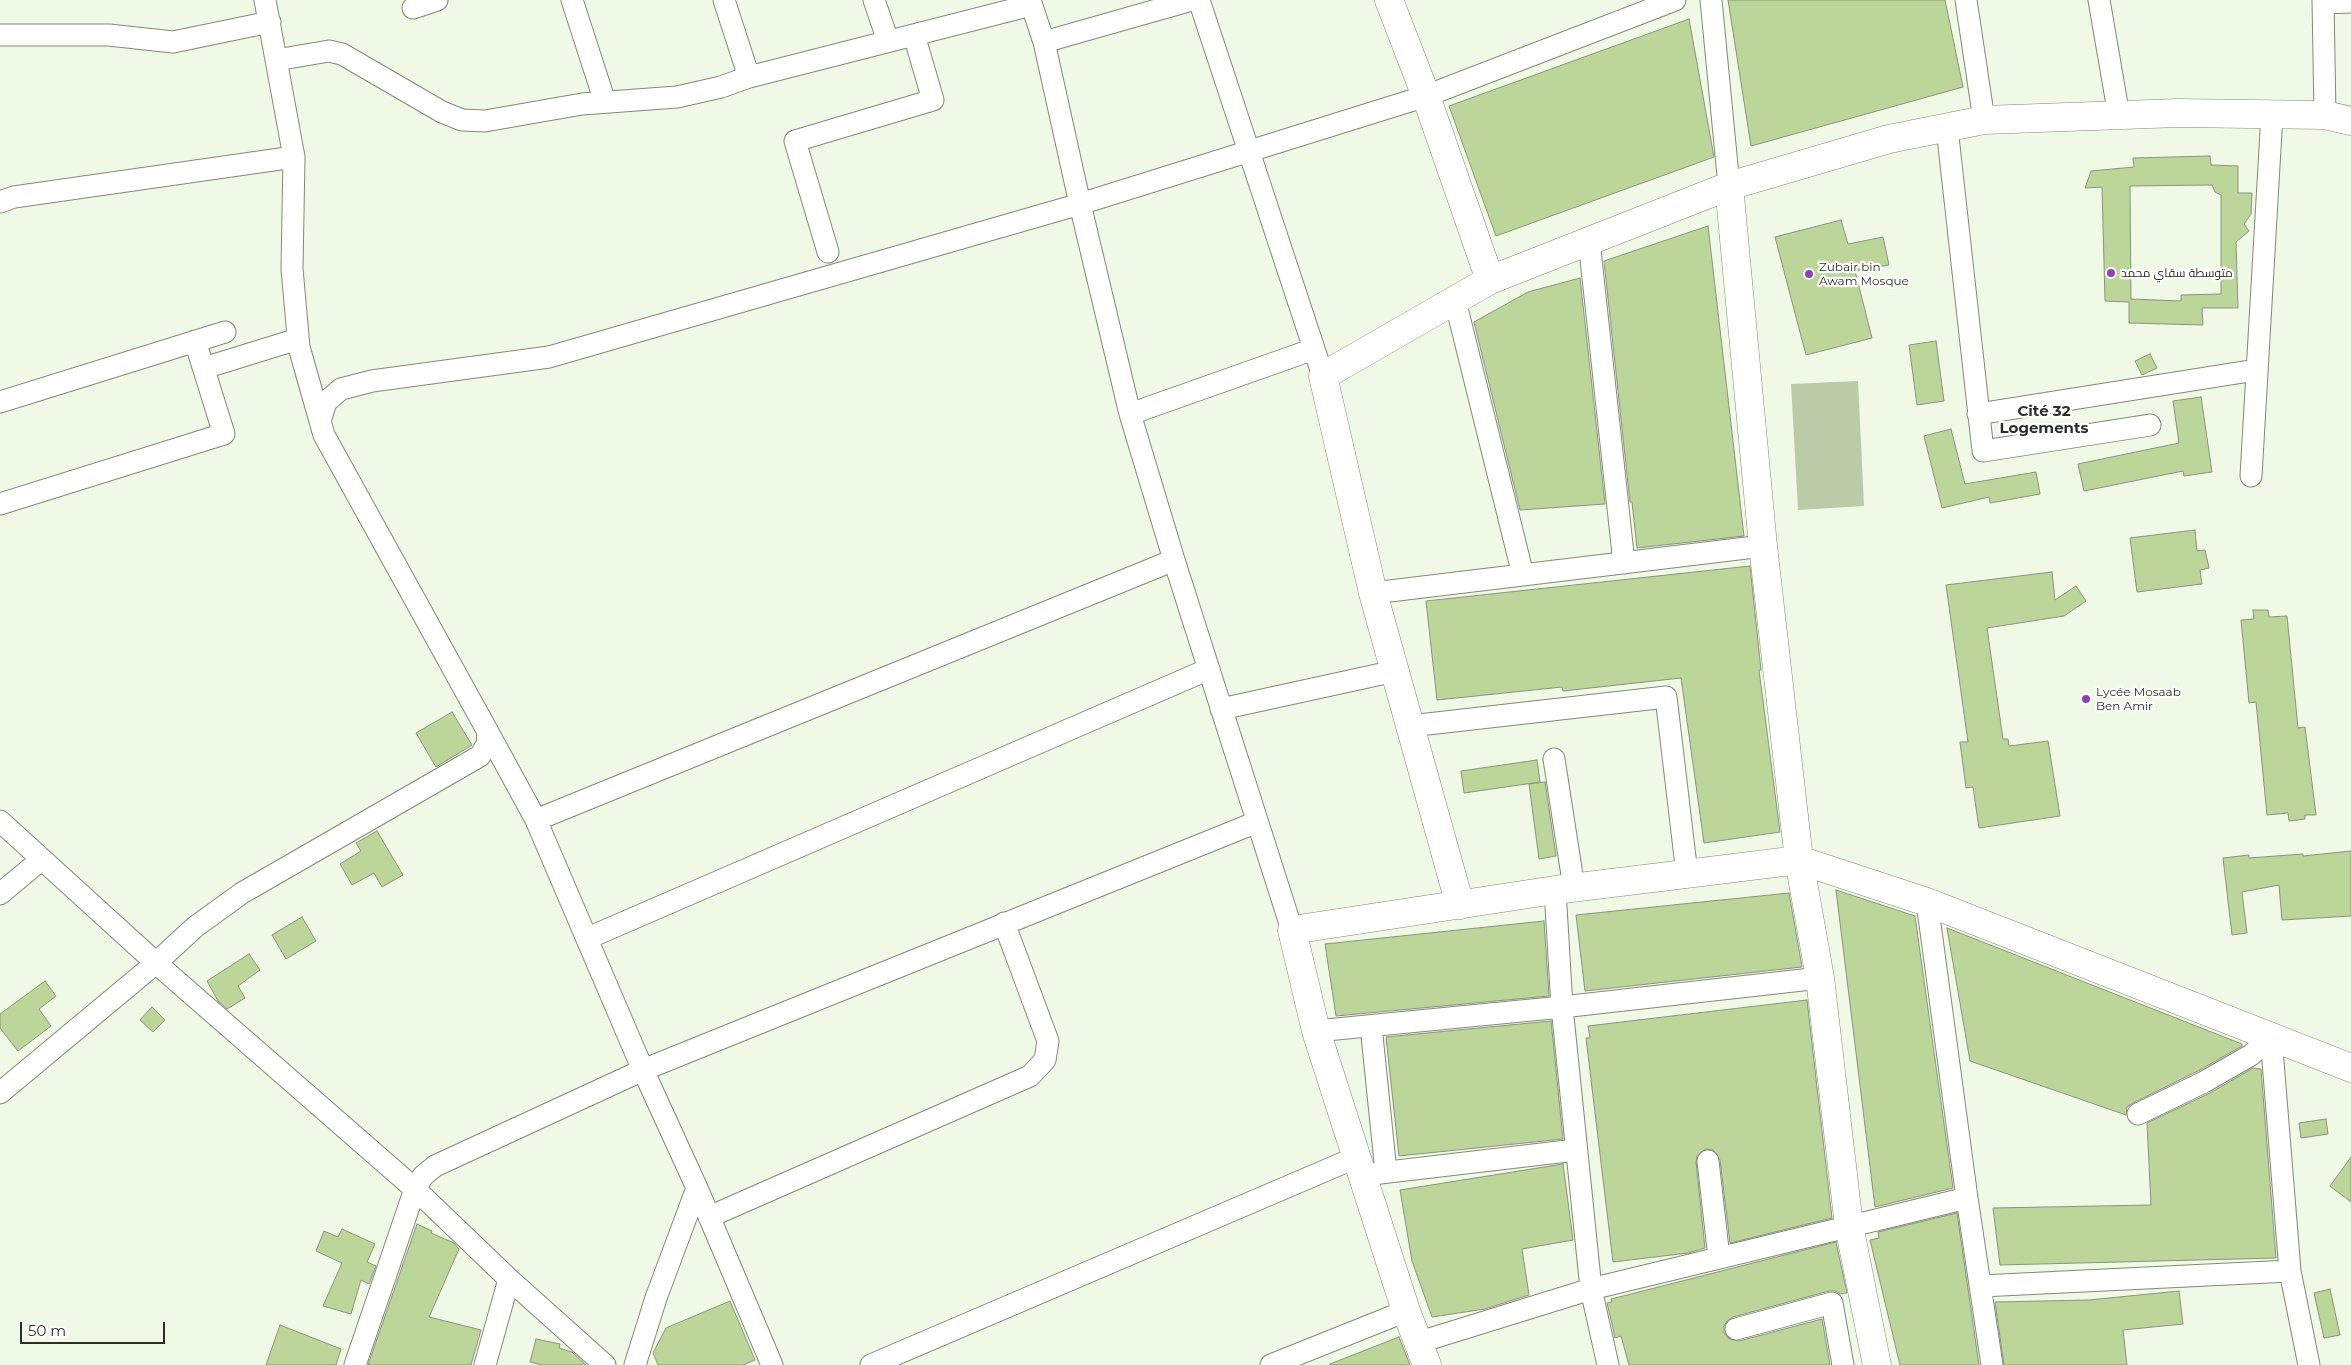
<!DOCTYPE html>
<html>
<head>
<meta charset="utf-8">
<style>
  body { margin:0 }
  #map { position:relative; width:2351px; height:1365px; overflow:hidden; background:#f0f8e6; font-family:Montserrat,sans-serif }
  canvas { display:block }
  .scale { position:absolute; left:20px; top:1322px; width:145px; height:22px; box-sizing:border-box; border:2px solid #2b2e27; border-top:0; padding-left:6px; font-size:15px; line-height:18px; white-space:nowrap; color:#2b2e27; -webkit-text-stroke:4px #fff; paint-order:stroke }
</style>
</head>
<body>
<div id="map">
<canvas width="2351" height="1365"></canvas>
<div class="scale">50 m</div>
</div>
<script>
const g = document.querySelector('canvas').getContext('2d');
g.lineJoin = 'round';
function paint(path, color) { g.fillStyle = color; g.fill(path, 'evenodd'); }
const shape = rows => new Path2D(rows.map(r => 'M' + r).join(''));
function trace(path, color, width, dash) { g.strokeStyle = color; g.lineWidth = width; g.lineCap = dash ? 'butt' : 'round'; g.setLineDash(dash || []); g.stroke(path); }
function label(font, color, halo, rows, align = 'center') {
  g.font = font + ' Montserrat,Cairo,sans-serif'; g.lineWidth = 4.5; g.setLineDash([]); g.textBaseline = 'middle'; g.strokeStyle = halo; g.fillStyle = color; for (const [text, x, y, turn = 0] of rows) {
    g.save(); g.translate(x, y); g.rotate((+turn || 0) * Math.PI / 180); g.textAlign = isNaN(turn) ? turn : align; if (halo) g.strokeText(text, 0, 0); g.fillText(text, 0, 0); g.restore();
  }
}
const green = shape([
  [1858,381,1864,506,1798,510,1791,384]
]);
const building = shape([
  [1728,0,1945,0,1963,87,1751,146,1728,0],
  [1689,19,1714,157,1496,236,1449,106,1689,19],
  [2210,156,2211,165,2238,166,2238,193,2252,193,2251,214,2244,224,2249,231,2236,242,2238,308,2202,308,2203,325,2129,323,2129,302,2105,301,2102,187,2085,188,2091,171,2134,167,2133,158,2210,156],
  [2212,185,2215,192,2221,195,2221,294,2181,295,2181,301,2131,299,2130,186,2212,185],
  [1841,220,1848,244,1883,237,1889,265,1855,271,1872,338,1806,355,1775,237,1841,220],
  [1708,226,1744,536,1637,548,1632,502,1630,502,1604,261,1708,226],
  [1580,278,1605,504,1520,510,1474,322,1528,292,1580,278],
  [1936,341,1944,401,1917,405,1909,345,1936,341],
  [2150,354,2157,368,2142,375,2135,361,2150,354],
  [2201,397,2212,472,2184,476,2183,471,2084,491,2078,464,2179,443,2173,401,2201,397],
  [1951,429,1965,484,2036,472,2040,494,1990,503,1989,497,1942,508,1924,436,1951,429],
  [2195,530,2197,551,2205,550,2209,568,2200,570,2202,584,2137,592,2130,538,2195,530],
  [1750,566,1761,670,1759,670,1780,832,1704,843,1681,678,1563,691,1562,687,1437,700,1426,601,1750,566],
  [2052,572,2055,600,2076,586,2086,601,2064,616,1987,628,2003,739,2008,739,2009,746,2048,741,2060,816,1979,828,1973,787,1966,788,1960,742,1968,742,1946,585,2052,572],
  [2253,610,2268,610,2269,617,2287,616,2298,728,2305,727,2316,815,2305,815,2305,819,2289,821,2288,813,2267,815,2256,702,2249,703,2241,620,2254,619,2253,610],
  [452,712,472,745,436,767,416,733,452,712],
  [1537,760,1540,782,1464,793,1461,771,1537,760],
  [1545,782,1556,856,1539,859,1529,784,1545,782],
  [377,831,403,875,382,887,374,873,352,885,340,864,361,851,356,843,377,831],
  [2351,851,2351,916,2282,920,2279,885,2242,892,2247,933,2232,935,2223,858,2249,855,2249,858,2303,854,2303,856,2351,851],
  [1836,890,1915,916,1953,1188,1875,1207,1836,890],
  [1789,893,1802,967,1585,991,1576,915,1789,893],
  [302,917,316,941,286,959,272,935,302,917],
  [1544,921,1549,996,1336,1016,1325,944,1544,921],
  [1947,928,2242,1044,2242,1046,2198,1071,2133,1103,2127,1107,2126,1115,1970,1061,1947,928],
  [249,954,260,970,238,986,245,998,227,1009,218,1001,207,981,249,954],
  [45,981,56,996,39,1009,51,1026,18,1051,0,1028,0,1014,45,981],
  [1807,1000,1832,1218,1730,1243,1720,1160,1713,1150,1706,1149,1697,1156,1696,1162,1705,1248,1688,1253,1613,1262,1586,1038,1590,1038,1588,1026,1807,1000],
  [152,1007,165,1020,153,1032,140,1020,152,1007],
  [1551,1021,1563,1139,1399,1156,1386,1037,1551,1021],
  [2253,1068,2261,1069,2276,1258,2000,1265,1993,1208,2151,1205,2147,1123,2210,1093,2253,1068],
  [2326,1119,2328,1134,2301,1138,2299,1123,2326,1119],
  [2351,1157,2351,1202,2330,1186,2351,1157],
  [1563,1164,1573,1240,1522,1249,1529,1295,1485,1309,1432,1317,1412,1261,1400,1190,1563,1164],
  [1957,1213,1979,1365,1900,1365,1870,1240,1879,1238,1878,1232,1957,1213],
  [417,1224,432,1231,431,1233,454,1243,459,1249,429,1317,481,1330,471,1365,368,1365,417,1224],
  [342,1229,375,1244,367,1262,376,1266,369,1284,361,1280,351,1314,323,1306,342,1263,316,1251,324,1231,338,1237,342,1229],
  [1836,1242,1847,1293,1841,1294,1835,1291,1829,1291,1733,1317,1727,1321,1724,1326,1724,1333,1728,1338,1739,1341,1822,1319,1830,1365,1629,1365,1621,1336,1615,1338,1613,1328,1607,1303,1612,1302,1611,1299,1836,1242],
  [2330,1289,2340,1335,2324,1338,2314,1293,2330,1289],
  [2179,1291,2183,1324,2123,1330,2127,1365,2004,1365,1995,1302,2089,1300,2179,1291],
  [730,1301,755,1360,743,1365,658,1365,653,1353,666,1328,730,1301],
  [280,1325,341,1349,336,1365,266,1365,280,1325],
  [1399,1337,1410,1365,1330,1365,1330,1364,1399,1337],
  [536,1339,560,1344,559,1348,572,1352,586,1365,542,1365,530,1362,536,1339]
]);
const street = shape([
  [265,0,294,157,292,269,299,347,320,421],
  [572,0,605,102],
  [724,0,749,77],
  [874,0,888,41],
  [1030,0,1044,42,1080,204,1130,414,1174,560,1292,930],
  [1199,0,1323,376],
  [1711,0,1729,186],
  [1966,0,1984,120],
  [2099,0,2119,116],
  [2323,0,2325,115],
  [2323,3,2351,2],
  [413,8,437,0],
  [0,35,109,35,173,42,270,22],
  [1044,42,1192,0],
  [276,60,329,51,342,54,442,112,462,120,485,121,582,104,677,97,721,87,749,77,1031,5],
  [1947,128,1983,451,2150,425],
  [0,202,14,197,294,157],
  [1589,241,1624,563],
  [828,252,795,141,933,100,914,35],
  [1455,300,1523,575],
  [204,368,298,339],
  [0,402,225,332],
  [1130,414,1314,349],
  [1978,414,2256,370],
  [2251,476,2272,114],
  [0,504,224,434,195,341],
  [1373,593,1763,546],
  [1221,709,1395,671],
  [1410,726,1666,697,1687,874],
  [488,732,536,820,643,1070,697,1188,772,1365],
  [1554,759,1574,888],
  [536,820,1174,560],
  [0,821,156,963,415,1189,509,1279,605,1365],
  [1555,890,1562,1007,1591,1289,1608,1365],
  [0,894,42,859],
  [1927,902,1967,1198,1992,1365],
  [588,938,1209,669],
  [1371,1026,1386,1172],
  [1316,1031,1562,1007,1820,978],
  [2271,1037,2290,1271,2309,1365],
  [0,1093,156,963,195,927,242,893,480,756,487,744,488,732,324,435,320,421,326,402,341,389,372,381,549,357,1080,204,1426,96,1675,0],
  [2138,1114,2204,1082,2251,1055,2271,1037],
  [1708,1161,1719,1258],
  [1363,1175,1576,1150],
  [709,1217,1030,1076,1045,1060,1048,1041,1004,923],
  [1981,1286,2290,1271],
  [1736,1329,1832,1303,1843,1365],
  [1420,1342,1591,1289,1967,1198],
  [355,1365,415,1189,423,1176,435,1166,643,1070,1257,822],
  [485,1365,509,1279],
  [635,1365,656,1298,697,1188],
  [871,1365,1357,1157],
  [1271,1365,1406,1311]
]);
const secondary = shape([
  [1389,0,1426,96,1490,280],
  [1729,186,1763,546,1799,860,1820,978,1849,1226,1877,1365],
  [1460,905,1373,593,1323,376,1490,280,1729,186,1889,139,1984,120,2178,113,2325,115,2351,121],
  [1427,1365,1406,1311,1316,1031,1292,930,1555,890,1799,860,1927,902,2351,1068]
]);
const markers = [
  [2111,273,5,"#8d41b2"],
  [1809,274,5,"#8d41b2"],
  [2086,699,5,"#8d41b2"]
];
const poiNames = [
  ["Zubair bin",1819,267],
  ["Awam Mosque",1819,281],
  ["متوسطة سقاي محمد",2121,273],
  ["Lycée Mosaab",2096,692],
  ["Ben Amir",2096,706]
];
const quarterNames = [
  ["Cité 32",2044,412],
  ["Logements",2044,429]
];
paint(green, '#bccba7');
paint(building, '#bcd598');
trace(building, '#8b9382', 1);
trace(street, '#828978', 23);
trace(secondary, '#828978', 29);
trace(street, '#fff', 21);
trace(secondary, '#fff', 28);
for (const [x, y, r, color] of markers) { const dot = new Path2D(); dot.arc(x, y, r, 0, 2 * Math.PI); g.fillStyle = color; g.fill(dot); trace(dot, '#fff', 2); }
label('12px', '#2b2e27', '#fff', poiNames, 'left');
label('bold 15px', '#2b2e27', '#fff', quarterNames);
</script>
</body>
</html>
